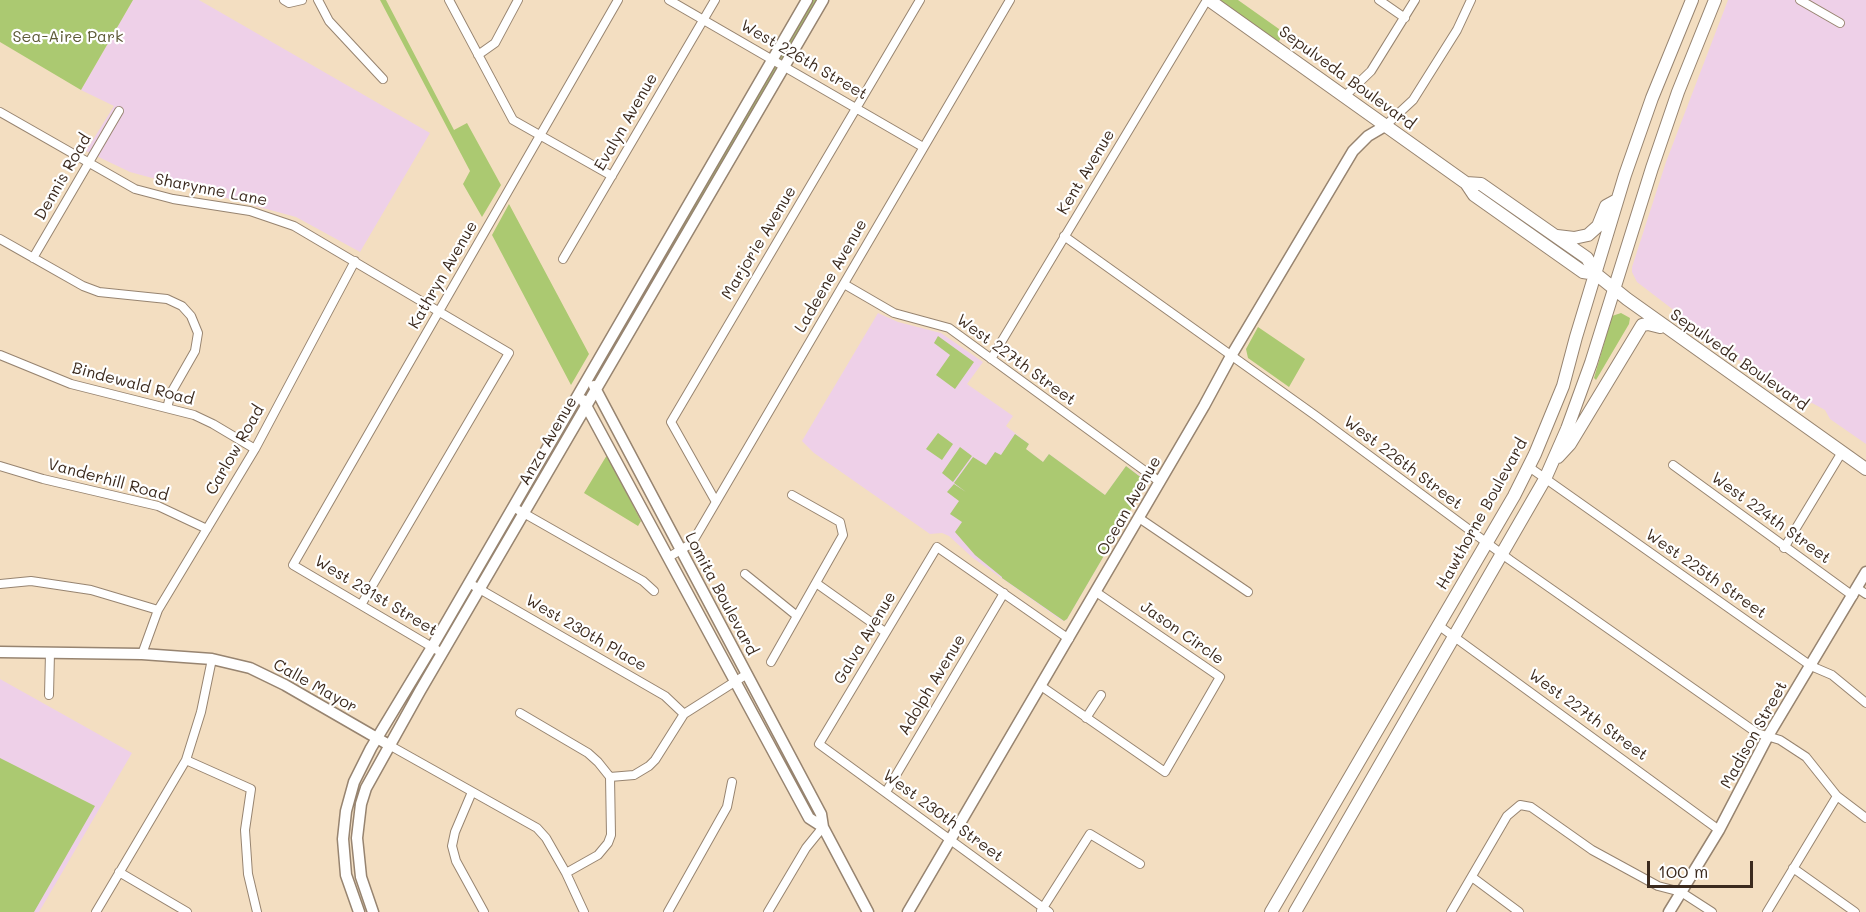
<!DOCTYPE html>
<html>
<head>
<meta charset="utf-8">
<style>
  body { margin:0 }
  #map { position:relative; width:1866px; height:912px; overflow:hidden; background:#f3dec1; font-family:Mali,sans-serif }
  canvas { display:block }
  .scale { position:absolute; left:1647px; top:861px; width:106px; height:27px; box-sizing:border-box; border:3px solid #3b2a1e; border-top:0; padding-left:8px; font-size:18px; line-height:21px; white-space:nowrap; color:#3b2a1e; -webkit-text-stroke:4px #fff; paint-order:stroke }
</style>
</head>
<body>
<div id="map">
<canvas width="1866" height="912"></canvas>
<div class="scale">100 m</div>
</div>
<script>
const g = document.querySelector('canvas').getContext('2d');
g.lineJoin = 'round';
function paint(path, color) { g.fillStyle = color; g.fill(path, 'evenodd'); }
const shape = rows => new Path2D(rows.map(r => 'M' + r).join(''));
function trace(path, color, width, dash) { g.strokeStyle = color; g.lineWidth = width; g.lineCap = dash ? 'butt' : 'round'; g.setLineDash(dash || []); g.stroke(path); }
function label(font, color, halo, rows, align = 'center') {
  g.font = font + ' Mali,sans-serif'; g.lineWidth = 4.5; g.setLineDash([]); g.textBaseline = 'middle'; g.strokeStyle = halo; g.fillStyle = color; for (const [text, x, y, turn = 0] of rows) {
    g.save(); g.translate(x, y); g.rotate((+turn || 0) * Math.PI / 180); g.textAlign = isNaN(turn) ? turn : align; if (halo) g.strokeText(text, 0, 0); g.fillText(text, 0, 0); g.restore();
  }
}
const built = shape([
  [133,0,199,0,430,133,360,252,296,217,130,172,86,151,114,106,81,90],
  [1728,0,1866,0,1866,444,1830,419,1825,410,1812,403,1800,407,1637,282,1632,272,1632,267,1666,162],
  [878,313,898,322,941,333,983,362,967,384,1013,416,1006,426,1029,444,1026,449,1043,462,1049,454,1105,495,1126,466,1145,479,1145,485,1067,619,1064,621,1061,620,973,558,949,536,942,533,930,534,814,453,802,441],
  [0,679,132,753,39,912,0,912]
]);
const green = shape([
  [0,0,133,0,81,90,0,42],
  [380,0,386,0,454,130,467,123,501,185,482,217,463,184,470,171],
  [807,0,823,0,595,389,589,376],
  [1209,0,1238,0,1279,29,1281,37,1276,48],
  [509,204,589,354,571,385,492,235],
  [1621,313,1630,318,1629,324,1596,380,1594,378,1612,316],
  [1258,327,1305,359,1289,387,1248,358,1246,349],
  [938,336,974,362,955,389,936,375,950,355,934,343],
  [938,433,953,444,942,460,926,449],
  [1015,434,1029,444,1026,449,1043,462,1049,454,1105,495,1126,466,1147,482,1067,619,1064,621,1002,578,1002,577,975,555,955,532,962,522,950,514,959,501,947,492,954,484,966,492,954,483,973,457,986,465,995,452,1001,455],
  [960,447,972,456,953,482,942,473],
  [607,455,641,521,638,526,584,493],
  [0,758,95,806,34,912,0,912]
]);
const minor = shape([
  [284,0,289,3,302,0],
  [318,0,329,21,383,79],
  [449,0,513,120,612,176],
  [669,0,923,147],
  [1379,0,1405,18],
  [1800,0,1840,23],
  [478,55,495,43,518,0],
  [1344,97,1371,71,1415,0],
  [0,112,135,189,173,199,250,211,294,226,509,353,361,605],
  [1385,126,1413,100,1457,30,1471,0],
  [1064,236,1316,416,1510,560,1757,733,1780,740,1806,757,1837,796,1866,818],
  [0,239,83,286,99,292,167,299,182,306,191,316,198,333,195,351,171,393,167,408],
  [33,258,119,111],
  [563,259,715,0],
  [844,284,894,313,949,328,1160,482],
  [0,355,71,384,194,415,213,424,255,449],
  [991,359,1207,0],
  [1673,465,1853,596],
  [0,466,43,479,158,506,207,529],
  [1529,467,1811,666,1832,675,1866,703],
  [716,502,671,422,920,0],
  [513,507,643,581,654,591],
  [1139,518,1248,592],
  [1784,548,1842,452],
  [669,557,692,543,1010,0],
  [745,574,797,616],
  [469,583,665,696,684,714],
  [816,583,885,632],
  [0,584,31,581,91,590,158,610],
  [1857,588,1866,594],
  [1438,625,1719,830],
  [437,650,293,565,618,0],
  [142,654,158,610,255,449,355,261],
  [771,662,843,535,840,522,792,495],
  [1041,686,1165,772,1220,677,1096,592],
  [49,695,50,653],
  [520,713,588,753,598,762,610,777],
  [1086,718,1101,695],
  [389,745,537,828,546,838,566,873,584,912],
  [186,760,251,789,245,830,248,874,257,912],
  [472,792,455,832,452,846,456,861,484,912],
  [886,792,1004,593],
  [1793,868,1855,912],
  [119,872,187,912],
  [566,873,598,855,608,843,611,835,610,777,634,775,649,766,655,760,684,714,747,674],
  [1472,877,1519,912],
  [1041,911,1090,834,1140,864],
  [96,912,186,760,201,712,212,659],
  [668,912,727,807,732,782],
  [768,912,806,848,823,827],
  [1049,912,819,744,937,547,1069,639],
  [1451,912,1507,816,1520,805,1531,807,1592,850,1658,886,1681,892,1712,912],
  [1767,912,1837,796]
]);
const tertiary = shape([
  [0,652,142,654,212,659,250,668,285,685,389,745],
  [908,912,1204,406,1231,356,1353,151,1368,136,1385,126],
  [1669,912,1719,830,1768,736,1866,572]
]);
const secondary = shape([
  [594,386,821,814,823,827,868,912],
  [583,400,809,818,823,827],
  [359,912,346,875,343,839,346,811,354,782,371,748,432,647,807,0],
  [373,912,361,877,357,838,361,804,366,788,420,691,823,0]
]);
const primary = shape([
  [1209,0,1466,183,1474,195,1583,272,1596,274],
  [1466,183,1481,184,1587,258,1596,274,1627,299,1866,469],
  [1557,236,1574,238,1588,235,1598,226,1606,206,1617,200],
  [1558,457,1570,444,1642,325,1648,324,1660,327],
  [1271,912,1514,496,1535,454,1563,386,1576,337,1625,175,1652,98,1692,0],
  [1295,912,1545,479,1567,429,1591,363,1652,168,1678,92,1715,0]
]);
const parkNames = [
  ["Sea-Aire Park",68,37]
];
const streetNames = [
  ["West 226th Street",804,60,30],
  ["Sepulveda Boulevard",1347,78,36],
  ["Evalyn Avenue",626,122,-60],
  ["Kent Avenue",1086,172,-59],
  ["Dennis Road",63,177,-60],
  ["Sharynne Lane",211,190,11],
  ["Marjorie Avenue",759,243,-59],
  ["Kathryn Avenue",443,275,-60],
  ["Ladeene Avenue",831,276,-60],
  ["West 227th Street",1016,360,36],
  ["Sepulveda Boulevard",1739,360,35],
  ["Bindewald Road",133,384,15],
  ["Anza Avenue",548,441,-60],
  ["Carlow Road",235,450,-60],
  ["West 226th Street",1403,463,37],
  ["Vanderhill Road",108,480,15],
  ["Ocean Avenue",1129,506,-60],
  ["Hawthorne Boulevard",1482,514,-61],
  ["West 224th Street",1771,518,36],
  ["West 225th Street",1706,574,35],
  ["Lomita Boulevard",721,594,62],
  ["West 231st Street",376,596,31],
  ["West 230th Place",586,633,30],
  ["Jason Circle",1182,633,35],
  ["Galva Avenue",865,638,-59],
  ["Adolph Avenue",932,685,-59],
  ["Calle Mayor",315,686,29],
  ["West 227th Street",1588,715,36],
  ["Madison Street",1754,735,-61],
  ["West 230th Street",943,816,36]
];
paint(built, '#eed0e8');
paint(green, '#abc971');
trace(minor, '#978470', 10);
trace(tertiary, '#978470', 13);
trace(secondary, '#978470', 13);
trace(primary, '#978470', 14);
trace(minor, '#fff', 8);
trace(tertiary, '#fff', 10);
trace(secondary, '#fff', 10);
trace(primary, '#fff', 12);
label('16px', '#5d5a37', '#fff', parkNames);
label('16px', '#3b2a1e', '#fff', streetNames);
</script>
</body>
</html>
